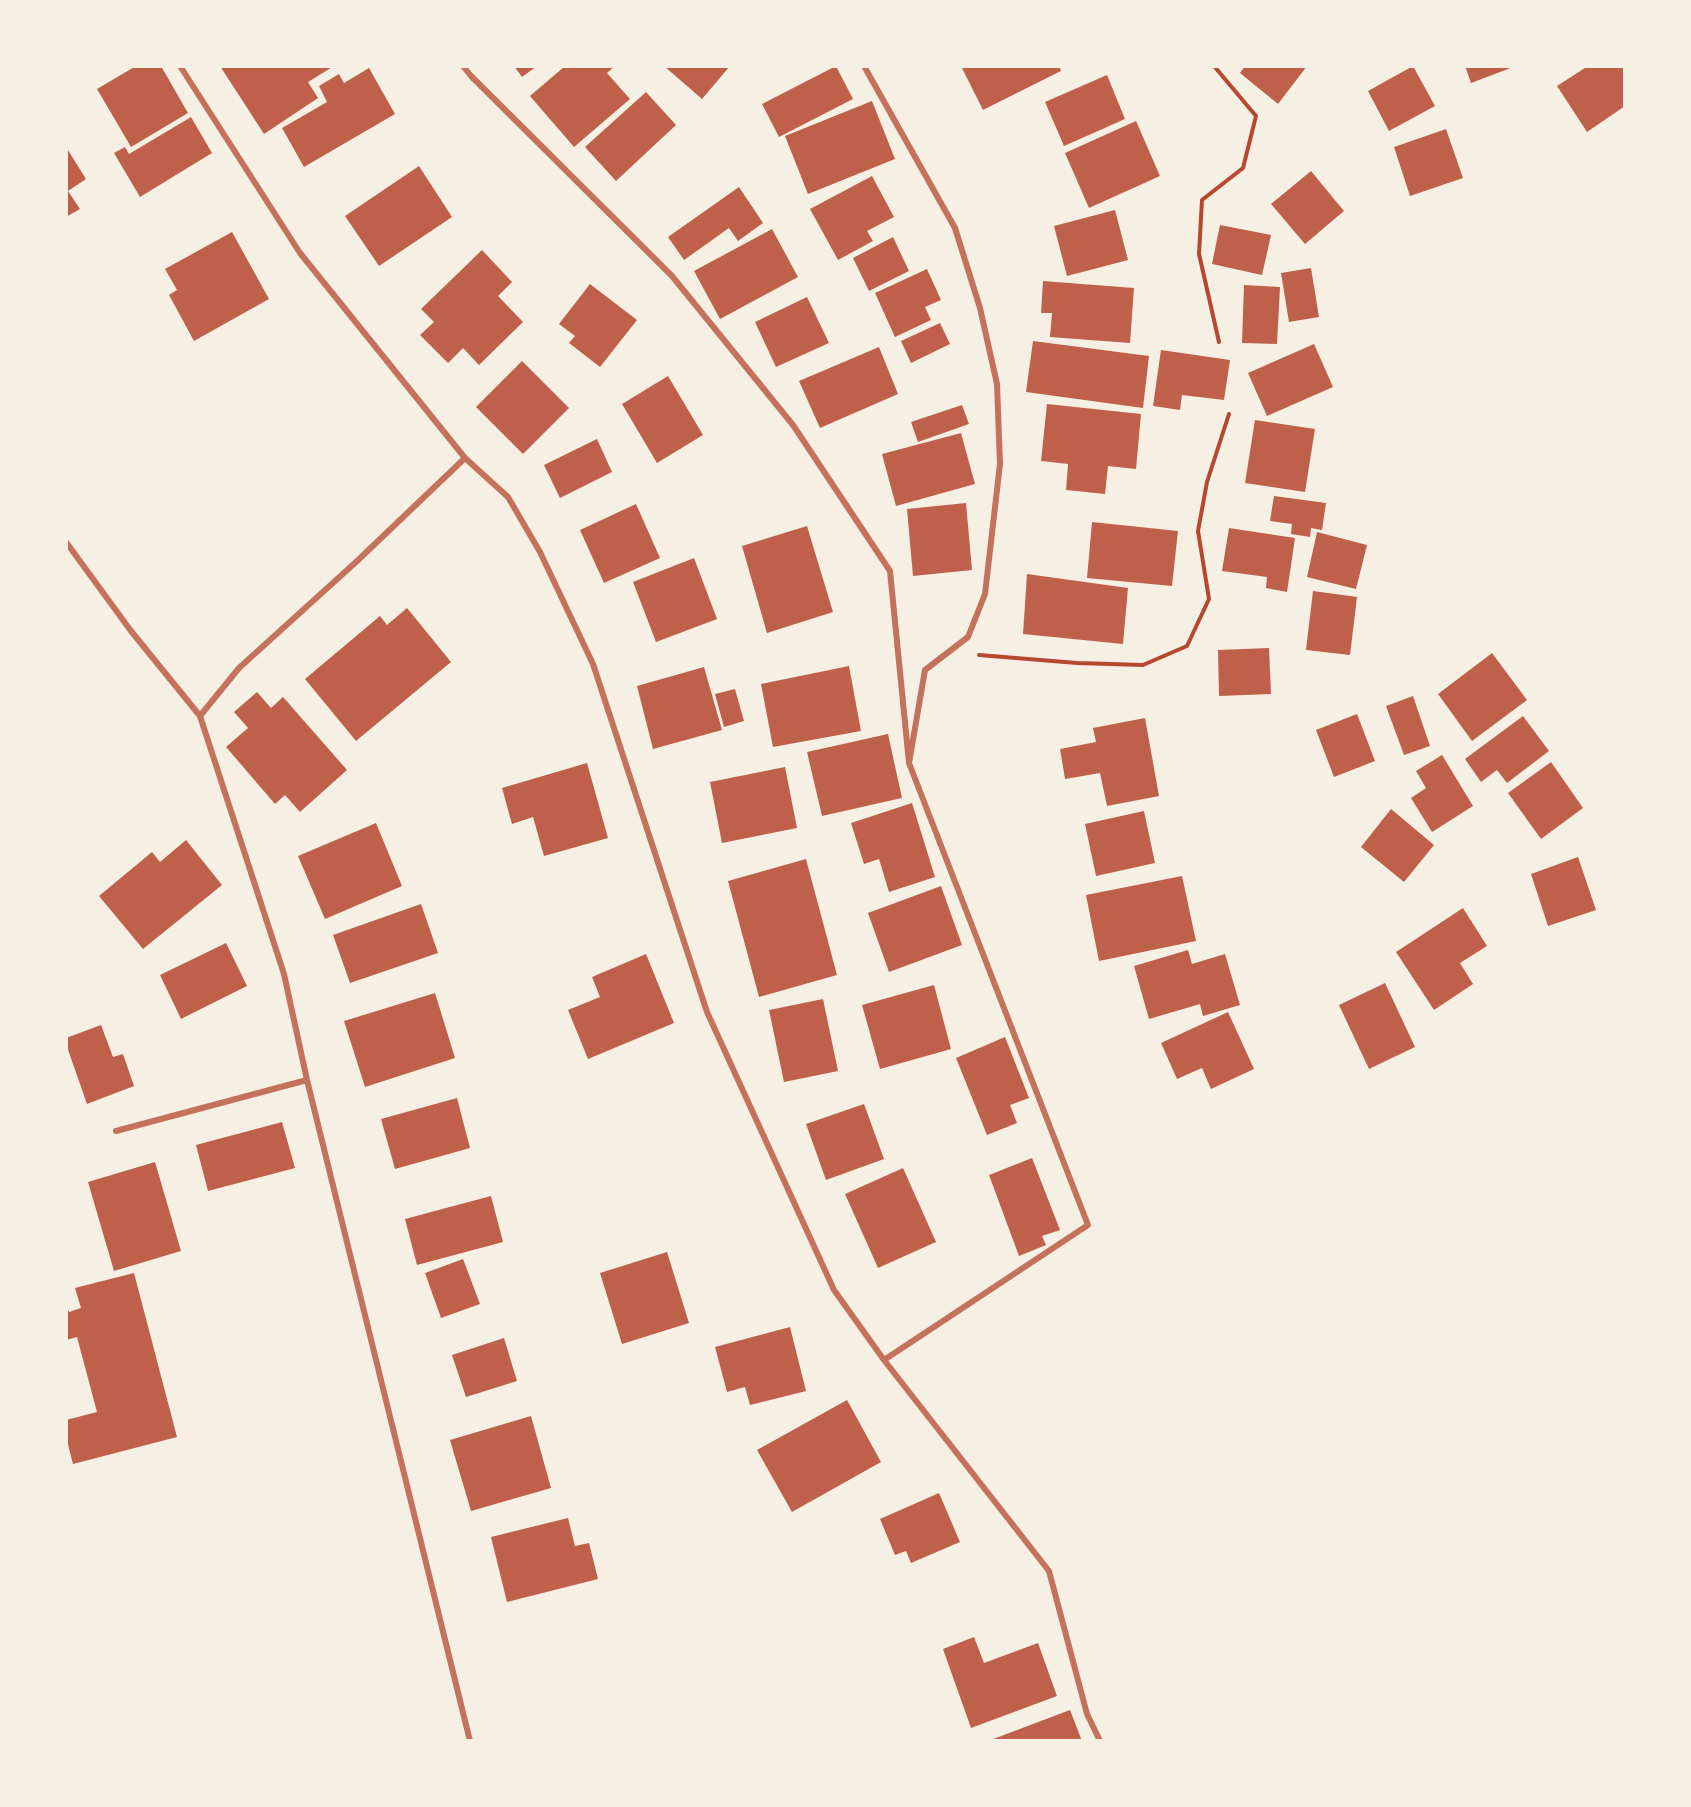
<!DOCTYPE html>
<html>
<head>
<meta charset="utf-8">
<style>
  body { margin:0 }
  #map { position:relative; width:1691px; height:1807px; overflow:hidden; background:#f6efe4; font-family:Lora,serif }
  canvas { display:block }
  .frame { position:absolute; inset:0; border:68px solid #f6efe4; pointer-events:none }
</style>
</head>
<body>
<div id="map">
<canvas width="1691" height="1807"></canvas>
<div class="frame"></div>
</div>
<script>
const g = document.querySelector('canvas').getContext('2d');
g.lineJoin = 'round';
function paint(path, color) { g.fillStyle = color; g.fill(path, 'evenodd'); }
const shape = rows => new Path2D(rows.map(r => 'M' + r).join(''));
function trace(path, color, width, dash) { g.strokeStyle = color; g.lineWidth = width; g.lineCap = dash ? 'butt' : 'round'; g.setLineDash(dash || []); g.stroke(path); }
const building = shape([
  [136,66,161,66,188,113,131,147,97,89],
  [220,66,334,66,308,82,318,98,264,134],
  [514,66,537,66,522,77],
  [565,66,615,66,607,73,630,99,574,147,530,96],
  [664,66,730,66,702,99],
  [836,66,853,99,779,137,762,104],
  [961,66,1059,66,1061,71,983,110],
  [1245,66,1307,66,1278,104,1240,73],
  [1413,66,1435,106,1389,131,1368,91],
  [1465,66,1516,66,1471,83],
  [1588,66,1625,66,1625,106,1587,132,1557,86],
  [369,68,395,114,304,167,282,128,327,102,319,86,339,74,344,83],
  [1107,75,1125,119,1064,146,1045,102],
  [646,92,676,125,616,181,585,147],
  [872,101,895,159,808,194,785,136],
  [191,117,212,153,140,197,114,153,125,147,129,154],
  [1136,121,1160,176,1089,208,1065,153],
  [1446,129,1463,178,1410,196,1394,147],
  [66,147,86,179,68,191,80,209,66,217],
  [419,166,452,217,379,266,345,216],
  [1311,171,1344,211,1305,244,1271,204],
  [872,176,894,217,867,231,873,241,838,260,810,209],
  [739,187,763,223,738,241,729,228,684,260,668,237],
  [1115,210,1128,260,1067,276,1054,226],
  [1220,225,1271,235,1262,275,1212,264],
  [772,229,798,277,720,319,694,271],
  [232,232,269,299,194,341,169,295,177,290,165,269],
  [893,237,909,271,869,291,853,258],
  [482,250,512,282,498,296,523,322,479,365,463,348,448,363,420,335,434,322,421,309],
  [1311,268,1319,317,1289,322,1281,273],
  [927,269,941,300,925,307,931,320,895,337,875,293],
  [1043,281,1134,288,1130,343,1050,337,1052,313,1041,313],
  [590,284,637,320,600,367,569,343,575,336,559,324],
  [1244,285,1280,287,1277,344,1242,343],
  [807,297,829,343,776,367,755,322],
  [940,323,950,344,911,363,901,341],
  [1033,341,1149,356,1143,408,1026,392],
  [1314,344,1333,387,1267,416,1248,373],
  [879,347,898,394,820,428,799,381],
  [1161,350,1230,360,1224,400,1182,395,1180,410,1153,406],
  [522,361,569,408,523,454,476,407],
  [668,376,703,435,657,463,622,404],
  [1047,404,1141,414,1136,469,1108,466,1105,494,1066,490,1068,464,1041,461],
  [962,405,969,424,918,442,911,422],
  [1255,420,1315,429,1305,492,1245,483],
  [961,433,975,484,896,506,882,454],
  [597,439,612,472,560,498,544,465],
  [1274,496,1326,503,1322,530,1311,528,1310,537,1291,534,1292,524,1270,521],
  [966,503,972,570,913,576,907,509],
  [636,504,660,558,604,583,580,530],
  [1092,522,1178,531,1172,586,1087,578],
  [807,526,833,612,767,633,742,546],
  [1229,528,1295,538,1287,592,1266,588,1267,577,1222,571],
  [1317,532,1367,545,1356,589,1307,577],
  [694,558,717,619,656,642,633,582],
  [1027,574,1128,588,1123,644,1023,634],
  [1313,591,1357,597,1350,655,1306,650],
  [407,608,451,662,356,741,305,679,380,616,387,625],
  [1269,648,1271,694,1219,696,1218,650],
  [1492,653,1527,700,1472,741,1438,694],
  [849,666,861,731,773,747,761,684],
  [704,667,722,730,653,749,637,686],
  [735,689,744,721,724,727,715,694],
  [257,692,271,708,283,697,347,770,300,812,285,795,275,804,226,747,248,728,234,712],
  [1413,696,1430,746,1404,755,1386,706],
  [1357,714,1375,761,1334,777,1316,730],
  [1523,716,1549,751,1507,783,1497,770,1481,782,1465,759],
  [1145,718,1159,796,1107,806,1100,773,1065,779,1060,749,1096,742,1093,728],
  [888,734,902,798,822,816,807,752],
  [1442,755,1473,806,1432,832,1411,798,1426,788,1416,771],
  [1551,762,1583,808,1541,839,1508,793],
  [587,763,608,838,544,856,533,817,512,824,502,788],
  [785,767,797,828,722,843,710,782],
  [912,803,935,877,889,892,879,859,864,864,851,823],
  [1391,809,1434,845,1404,882,1361,847],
  [1144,811,1155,863,1096,876,1085,824],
  [376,823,402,886,325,919,298,856],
  [186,840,222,885,143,949,99,896,152,852,160,862],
  [1578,857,1596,910,1548,926,1531,874],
  [806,859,837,975,759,997,728,881],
  [1182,876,1196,941,1099,961,1086,895],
  [941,886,962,945,889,972,868,913],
  [421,904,438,953,350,983,333,935],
  [1463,908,1487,946,1460,963,1473,984,1434,1010,1396,952],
  [226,943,247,986,181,1019,160,975],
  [1188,950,1192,964,1225,954,1240,1005,1203,1016,1200,1004,1149,1019,1134,966],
  [646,954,674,1023,588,1059,568,1010,600,997,592,977],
  [1385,983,1415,1047,1369,1069,1339,1005],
  [934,985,951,1049,880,1069,862,1005],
  [435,993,455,1058,365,1087,344,1021],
  [823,999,838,1071,784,1082,769,1010],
  [1228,1012,1254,1069,1211,1089,1202,1068,1177,1079,1161,1043],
  [101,1025,113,1057,123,1054,134,1086,87,1104,66,1044,66,1038],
  [1005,1037,1029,1098,1010,1105,1017,1123,987,1135,956,1058],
  [457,1098,470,1148,395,1169,381,1119],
  [864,1104,884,1159,826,1180,806,1124],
  [282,1122,295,1168,208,1191,196,1145],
  [1032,1158,1060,1230,1042,1236,1046,1245,1019,1256,989,1175],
  [155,1162,181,1251,114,1271,88,1182],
  [903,1168,936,1242,878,1268,845,1194],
  [491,1196,503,1242,417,1265,405,1219],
  [667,1252,689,1323,622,1344,600,1273],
  [463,1259,480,1304,441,1318,425,1273],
  [134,1273,177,1437,73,1464,66,1437,66,1420,97,1412,77,1337,66,1340,66,1304,69,1312,81,1308,75,1288],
  [790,1327,806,1391,750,1405,745,1387,727,1392,715,1347],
  [504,1338,517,1381,466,1397,452,1355],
  [847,1400,881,1462,792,1512,757,1450],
  [531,1416,551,1488,471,1511,450,1440],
  [939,1493,960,1542,911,1563,906,1551,895,1555,880,1519],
  [568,1518,575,1546,589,1543,598,1579,507,1602,491,1537],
  [974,1637,984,1663,1038,1643,1057,1696,971,1728,943,1649],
  [1070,1710,1082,1741,988,1741]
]);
const path = shape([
  [1214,66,1256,116,1243,168,1202,200,1199,254,1219,342],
  [979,655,1077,663,1143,665,1187,646,1209,599,1198,531,1207,482,1229,414]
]);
const minor = shape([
  [180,66,300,253,465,458,508,497,540,552,593,664,707,1012,834,1290,884,1360,1088,1225,909,763],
  [463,66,471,76,672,276,793,425,890,571,909,763,925,670,968,637,985,594,1000,464,997,384,980,308,955,228,864,66],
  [465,458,356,562,239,668,200,716,284,974,307,1080,470,1741],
  [66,542,131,631,200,716],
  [116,1131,307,1080],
  [884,1360,1049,1571,1087,1714,1100,1741]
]);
paint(building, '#bf614a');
trace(path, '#b5482f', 4);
trace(minor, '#c5725c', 6);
</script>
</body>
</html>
